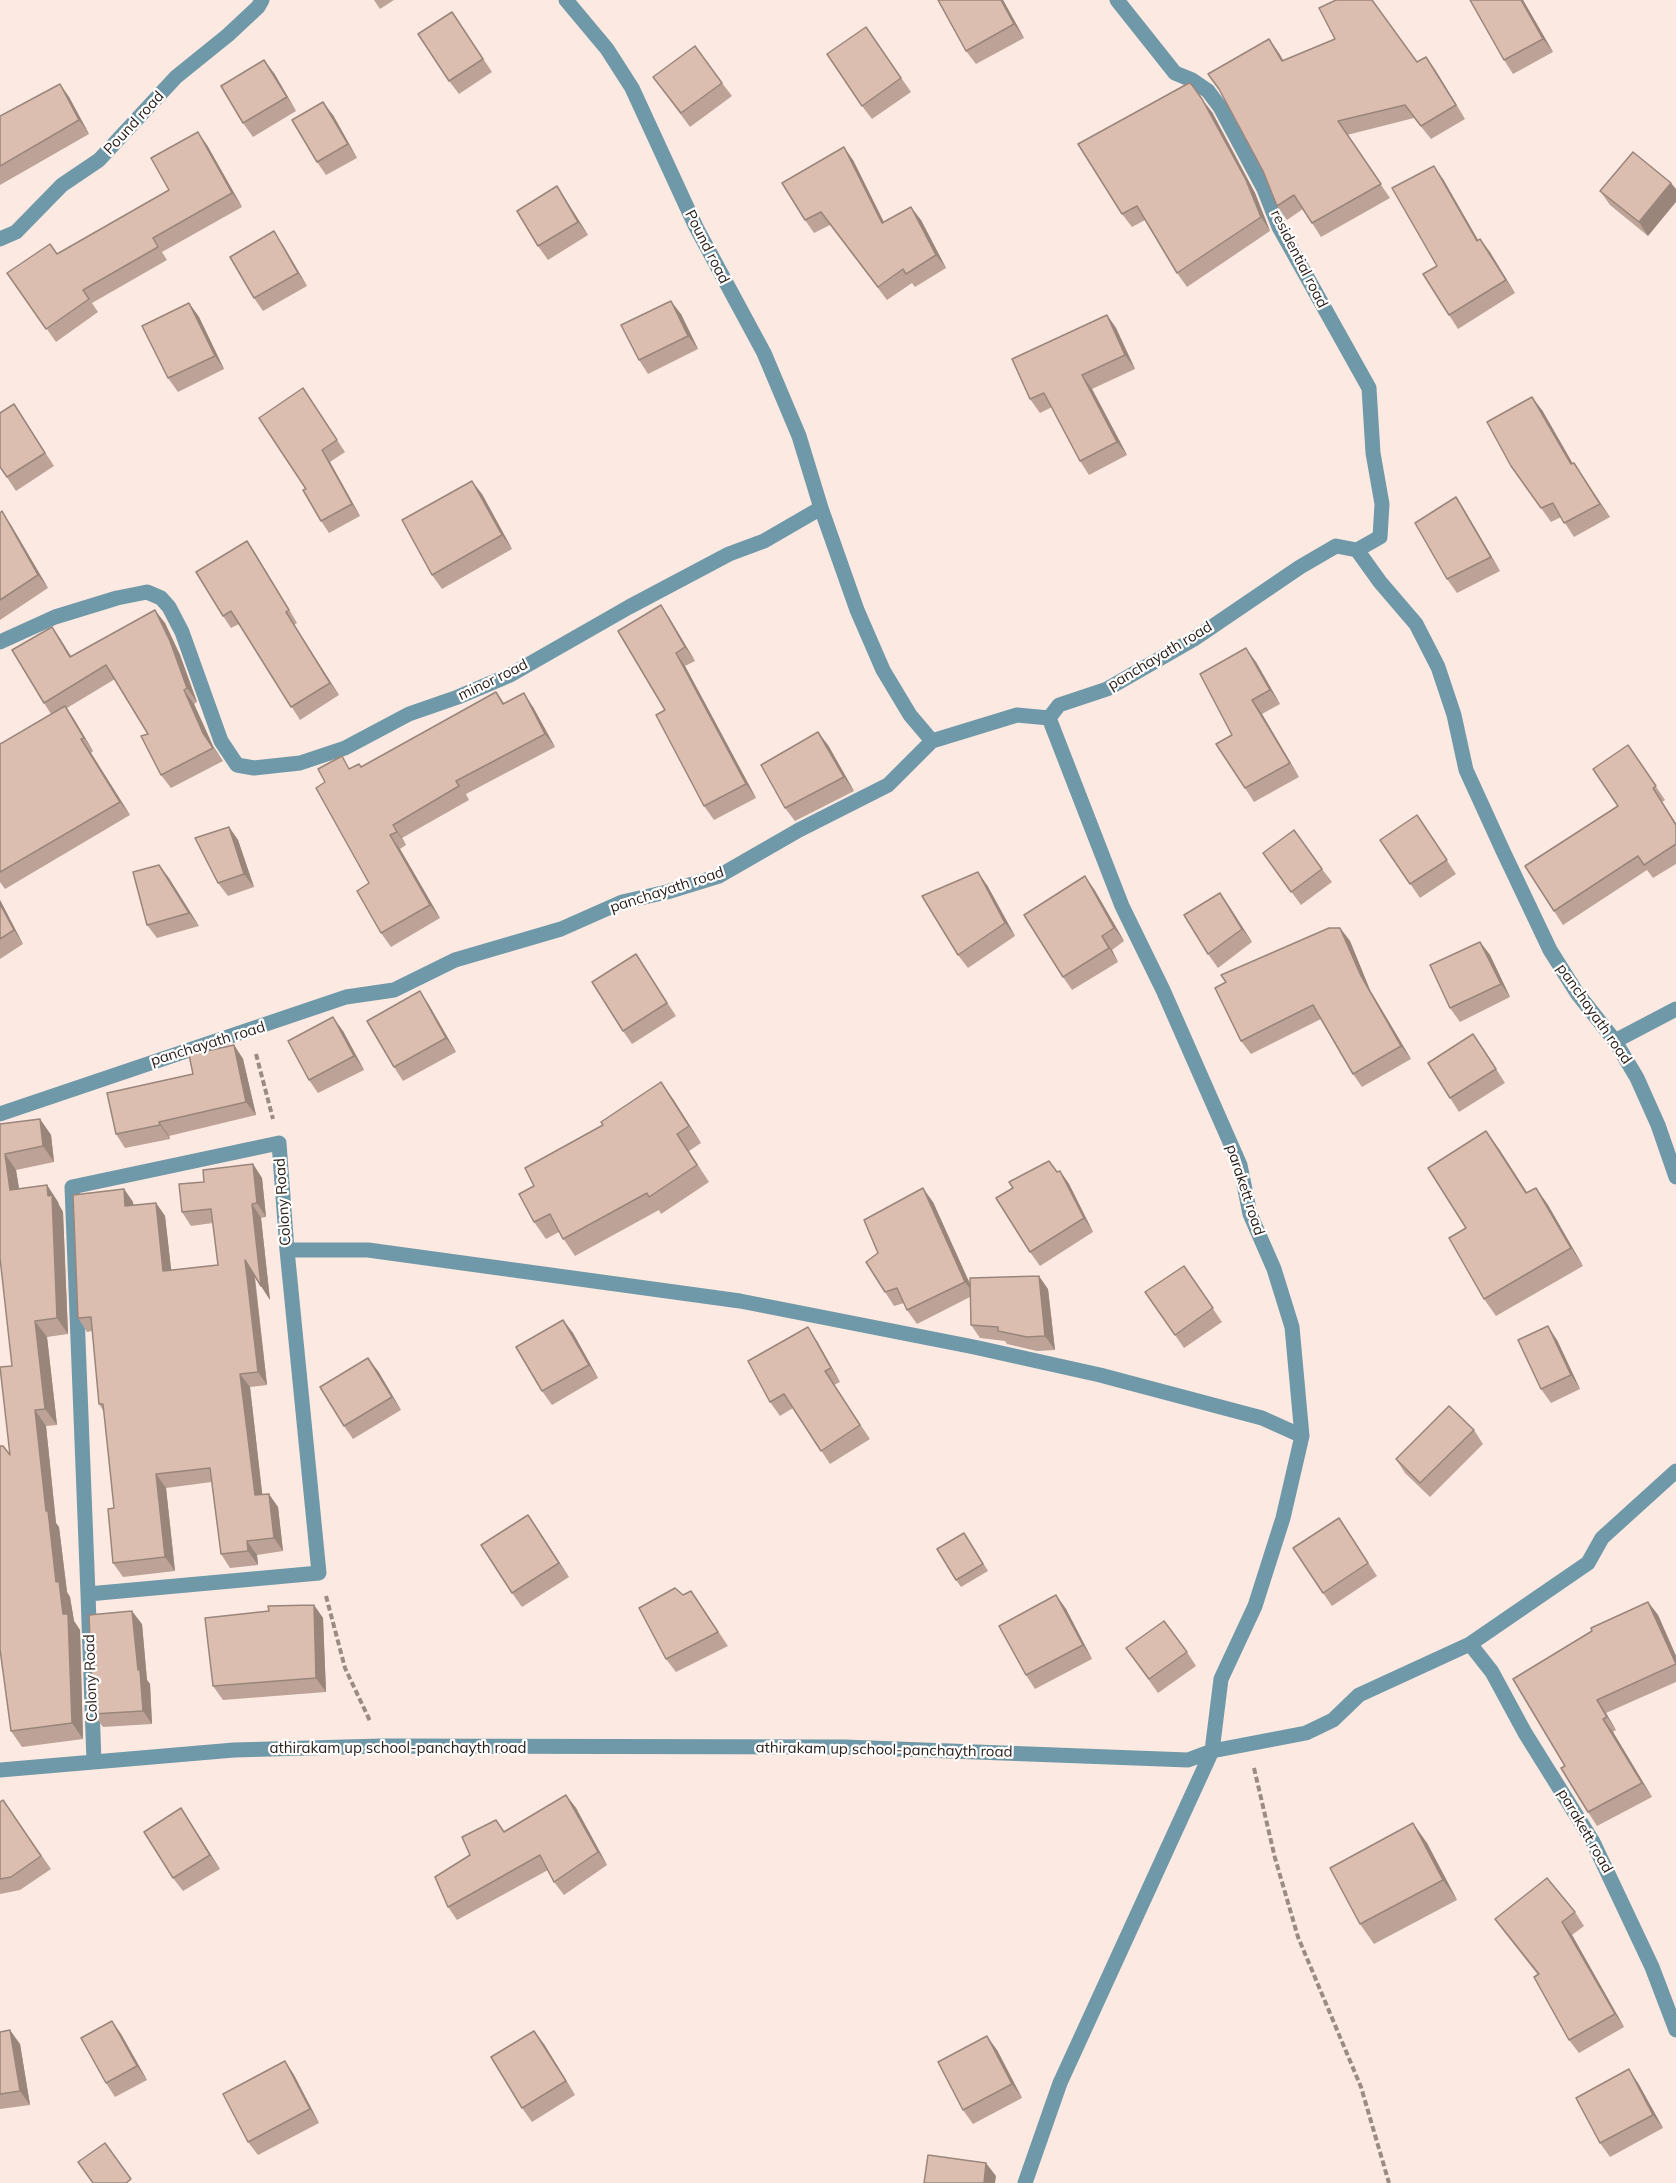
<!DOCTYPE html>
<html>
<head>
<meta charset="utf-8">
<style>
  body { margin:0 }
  canvas { display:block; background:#fce9e1 }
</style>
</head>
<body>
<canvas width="1676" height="2183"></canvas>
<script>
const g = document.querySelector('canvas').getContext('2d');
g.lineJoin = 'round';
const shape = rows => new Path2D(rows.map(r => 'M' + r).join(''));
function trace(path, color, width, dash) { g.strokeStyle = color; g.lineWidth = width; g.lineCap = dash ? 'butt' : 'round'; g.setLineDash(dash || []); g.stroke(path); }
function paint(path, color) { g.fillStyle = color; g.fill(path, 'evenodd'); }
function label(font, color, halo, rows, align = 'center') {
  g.font = font + ' Mulish,sans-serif'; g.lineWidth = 4.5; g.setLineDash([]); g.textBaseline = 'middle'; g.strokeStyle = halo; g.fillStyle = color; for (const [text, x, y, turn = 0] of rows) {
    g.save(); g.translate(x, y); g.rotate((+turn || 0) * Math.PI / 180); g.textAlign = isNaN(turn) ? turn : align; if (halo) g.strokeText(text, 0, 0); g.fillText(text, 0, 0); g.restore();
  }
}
const path = shape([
  [256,1054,273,1119],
  [326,1596,345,1668,370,1721],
  [1254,1768,1275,1858,1298,1937,1361,2087,1389,2183]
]);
const minor = shape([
  [566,0,607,49,632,88,696,227,764,353,799,436,821,508],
  [1117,0,1175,73,1192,80,1208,91,1220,107,1264,189,1279,227,1369,388,1373,453,1382,504,1380,537,1357,550],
  [0,239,16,232,62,185,99,160,176,77,228,35,258,7,262,0],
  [0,642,55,617,117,598,147,592,161,598,169,607,182,632,221,741,237,765,254,768,300,763,345,748,409,714,458,697,510,675,629,607,729,554,764,541,821,508,857,610,883,670,910,715,932,741],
  [1615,1041,1676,1009],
  [0,1114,346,997,394,990,455,960,561,929,622,902,667,892,719,876,799,830,888,785,932,741,1017,715,1049,718,1059,705,1107,689,1194,639,1300,567,1336,546,1357,550,1380,582,1416,624,1438,667,1454,715,1466,770,1503,851,1550,950,1577,993,1615,1041,1637,1078,1658,1125,1676,1177],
  [287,1250,368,1250,740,1301,974,1347,1100,1375,1262,1418,1302,1436],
  [88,1594,319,1573,287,1250,279,1143,72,1187,88,1594,94,1762],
  [1470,1644,1492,1672,1525,1733,1593,1842,1652,1967,1676,2030],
  [0,1770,234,1750,382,1746,844,1747,1188,1760,1212,1751,1306,1733,1333,1720,1359,1695,1470,1644,1588,1563,1602,1538,1676,1471],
  [1025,2183,1060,2083,1212,1751,1221,1679,1255,1606,1283,1518,1302,1436,1292,1327,1274,1269,1250,1214,1240,1165,1163,990,1122,906,1049,718]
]);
const wall = shape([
  [374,0,394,0,380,9],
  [938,0,1003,0,1024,38,976,64,966,51],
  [1523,0,1553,52,1513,74,1504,60],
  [461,25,492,72,459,94,449,81],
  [866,27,911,92,872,119,862,106],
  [1269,39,1283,60,1417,62,1426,57,1465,119,1431,139,1414,118,1347,135,1390,198,1321,237,1303,209,1287,220,1277,206],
  [274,73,296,111,253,137,243,123],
  [653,77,722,83,732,96,690,127],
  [60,84,69,97,89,134,0,185,0,116],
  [1212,112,1255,193,1270,231,1187,287,1177,273,1145,220,1132,227,1122,214],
  [333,115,357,158,326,175,317,162],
  [207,145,242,207,162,252,167,260,92,303,98,312,56,342,7,273,57,254,169,190],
  [1633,152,1648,236,1610,205,1600,191],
  [853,160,884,222,921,220,946,268,915,287,912,283,887,300,830,225,814,233,805,220],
  [1443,179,1478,240,1480,239,1515,293,1458,329,1449,315,1437,266],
  [557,186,588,235,548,260,538,246],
  [283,245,307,286,263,311,254,298],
  [189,303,199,317,224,369,178,392,168,378],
  [681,314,698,349,648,374,639,360],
  [1107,315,1116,328,1135,369,1092,389,1127,455,1089,475,1080,461,1052,407,1040,413,1030,399],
  [311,400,345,452,330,462,360,516,329,533,321,521,306,489],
  [14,404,54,466,16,491,0,467],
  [1542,410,1573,464,1583,477,1610,517,1574,537,1561,517,1551,522,1511,466],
  [482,494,512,549,442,589,432,575],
  [1456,497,1465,511,1500,571,1457,593,1447,579],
  [0,513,11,525,48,588,0,620],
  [247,541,255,553,297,623,294,625,339,695,300,720,239,624,231,628,223,616],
  [661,605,670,619,695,661,685,666,756,798,714,820,704,806],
  [165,623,180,655,197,702,194,704,213,746,223,761,171,788,161,775,148,734,115,679,67,708,93,751,91,753,130,815,5,889,0,882,0,742,1,744,51,714,44,703,52,627,71,656],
  [1256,662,1280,704,1262,714,1299,777,1254,802,1245,788,1232,735],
  [496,692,504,703,533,707,555,747,466,794,469,800,402,838,406,845,400,849,440,918,391,947,381,933,369,883,351,769,361,767],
  [828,745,854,791,795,821,785,808],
  [1628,745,1665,800,1662,802,1676,823,1676,864,1653,878,1647,870,1563,925,1554,911,1618,806],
  [1417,815,1456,874,1420,898,1380,840],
  [229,827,238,840,254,887,228,896,218,883],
  [1263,853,1322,869,1332,882,1301,905],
  [159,865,199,926,157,938,147,925],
  [987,885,1015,936,968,968,958,955],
  [1094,889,1124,941,1112,950,1118,962,1072,990,1063,977],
  [0,900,23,944,0,959],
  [1229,906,1252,942,1218,968,1208,954],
  [1340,928,1350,941,1370,990,1411,1059,1362,1087,1353,1074,1321,1019,1251,1054,1241,1041],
  [1480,942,1490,955,1510,997,1460,1022,1450,1008],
  [636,954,676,1016,632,1044,623,1031],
  [420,991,429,1005,456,1052,403,1081,394,1067],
  [343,1031,364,1070,318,1093,309,1080],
  [234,1045,243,1059,256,1115,169,1136,170,1139,125,1148,116,1134,193,1074],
  [1483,1048,1505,1083,1459,1112,1450,1098],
  [673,1099,701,1143,689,1151,709,1182,661,1214,659,1210,575,1256,559,1232,546,1239,534,1222,534,1186],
  [40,1119,51,1135,54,1162,16,1170,19,1189,47,1185,58,1202,59,1205,63,1212,68,1334,47,1337,57,1425,46,1426,56,1523,59,1527,67,1592,70,1597,74,1621,80,1630,83,1739,22,1747,11,1731,10,1455,12,1366,0,1124],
  [1499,1149,1527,1193,1536,1188,1548,1205,1583,1266,1496,1316,1484,1299,1466,1228],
  [253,1164,262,1178,266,1217,261,1218,270,1300,255,1276,267,1385,250,1387,262,1494,278,1507,283,1551,257,1555,258,1565,230,1568,221,1554,212,1482,166,1488,175,1571,123,1577,113,1563,114,1508,104,1412,99,1404,92,1331,87,1332,78,1318,124,1189,133,1202,133,1205,156,1203,165,1216,171,1270,218,1265,213,1223,191,1226,182,1212,204,1182],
  [1060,1171,1069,1184,1093,1232,1040,1266,1030,1252,1057,1172],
  [933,1202,970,1284,1048,1289,1055,1350,1037,1351,1007,1344,1005,1341,980,1338,971,1325,970,1297,917,1324,907,1310,904,1303,894,1306,885,1292,878,1253],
  [1184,1266,1222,1322,1184,1348,1145,1292],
  [563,1320,573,1333,598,1378,552,1405,542,1391],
  [1557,1340,1580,1389,1551,1403,1541,1389],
  [817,1341,840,1382,834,1385,870,1439,830,1464,793,1408,780,1416,770,1402],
  [378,1371,401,1410,353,1439,344,1426],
  [1474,1430,1483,1444,1430,1497,1405,1473,1396,1459],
  [528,1515,569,1577,522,1607,512,1593],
  [1348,1531,1377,1576,1332,1606,1323,1593],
  [969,1540,988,1571,961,1587,956,1580],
  [683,1595,700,1604,728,1646,676,1672,666,1659],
  [1056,1595,1066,1609,1092,1659,1035,1689,1026,1675],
  [1648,1602,1658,1615,1676,1656,1676,1682,1606,1713,1616,1730,1613,1732,1652,1797,1597,1826,1588,1812,1565,1766,1513,1679],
  [314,1605,323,1618,326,1692,223,1700,213,1686,269,1611],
  [142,1624,147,1680,150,1684,152,1724,103,1727,93,1714],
  [1126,1648,1187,1652,1196,1666,1158,1693],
  [566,1795,576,1808,607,1865,564,1895,554,1882,548,1870,457,1920,448,1907,470,1855,504,1831],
  [3,1800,51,1869,20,1890,0,1894,0,1802],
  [190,1822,220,1869,183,1891,173,1878],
  [1427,1843,1457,1900,1374,1944,1360,1924],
  [1575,1912,1584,1926,1572,1935,1624,2027,1579,2053,1569,2040,1538,1975,1505,1933,1495,1919],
  [112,2021,121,2034,147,2080,115,2097,106,2083],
  [0,2032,20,2044,30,2105,0,2109],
  [544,2044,575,2095,532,2122,522,2108],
  [997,2050,1022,2098,973,2124,963,2110],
  [285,2061,294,2075,319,2123,258,2155,248,2142],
  [1638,2083,1663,2128,1610,2157,1600,2143]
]);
const shadedWall = shape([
  [1001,0,1003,0,1024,38,1014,24],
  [1521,0,1523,0,1553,52,1543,39],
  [1269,39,1279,53,1291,74,1282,61],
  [1426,57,1436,71,1465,119,1456,105],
  [264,60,274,73,296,111,287,97],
  [60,84,69,97,89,134,79,120],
  [1202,99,1212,112,1255,193,1270,231,1261,217],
  [323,102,333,115,357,158,348,144],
  [198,132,207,145,242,207,232,193],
  [844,147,853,160,891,237,882,223],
  [1434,166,1443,179,1486,254,1477,241],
  [1671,183,1676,189,1676,202,1648,236,1639,222],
  [557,186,566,200,588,235,578,222],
  [911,207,921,220,946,268,936,255],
  [274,231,283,245,307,286,298,273],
  [1480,239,1490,252,1515,293,1506,280],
  [671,301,681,314,698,349,688,336],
  [189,303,199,317,224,369,215,356],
  [1107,315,1116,328,1135,369,1125,355],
  [1082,375,1092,389,1127,455,1117,442],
  [1532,397,1542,410,1581,478,1571,464],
  [322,450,330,462,360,516,352,504],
  [1574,463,1583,477,1610,517,1600,504],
  [472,481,482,494,512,549,502,535],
  [1456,497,1465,511,1500,571,1491,557],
  [2,511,11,525,48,588,38,575],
  [247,541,255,553,297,623,289,610],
  [661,605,670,619,695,661,685,647],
  [155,610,165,623,180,655,197,702,187,688],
  [286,612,294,625,339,695,330,683],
  [52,627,61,640,79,670,70,657],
  [1246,648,1256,662,1280,704,1270,690],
  [676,653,685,666,756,798,746,784],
  [184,690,194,704,213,746,223,761,203,733],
  [524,693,533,707,555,747,545,734],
  [1252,700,1262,714,1299,777,1290,763],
  [65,706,74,719,93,751,84,738],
  [818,732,828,745,854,791,844,777],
  [81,739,91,753,130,815,120,802],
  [393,825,402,838,406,845,397,832],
  [229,827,238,840,254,887,244,874],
  [390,835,400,849,440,918,430,905],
  [159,865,169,878,199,926,189,913],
  [978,872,987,885,1015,936,1005,923],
  [1085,876,1094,889,1124,941,1114,928],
  [1220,893,1229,906,1252,942,1242,929],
  [0,900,23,944,14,930,0,904],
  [1340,928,1350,941,1370,990,1411,1059,1401,1046,1361,976],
  [1102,936,1112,950,1118,962,1109,948],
  [1480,942,1490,955,1510,997,1501,984],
  [420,991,429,1005,456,1052,446,1038],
  [333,1017,343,1031,364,1070,354,1056],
  [234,1045,243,1059,256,1115,246,1102],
  [661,1082,673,1099,701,1143,689,1126],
  [40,1119,51,1135,54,1162,43,1146],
  [159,1122,169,1136,170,1139,160,1125],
  [1486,1131,1499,1149,1539,1211,1526,1193],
  [5,1154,16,1170,22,1206,10,1190],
  [253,1164,262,1178,266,1217,257,1203],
  [1060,1171,1069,1184,1093,1232,1084,1218],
  [47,1185,58,1202,59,1205,63,1212,68,1334,57,1318],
  [923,1188,933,1202,975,1295,965,1282],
  [1536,1188,1548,1205,1583,1266,1571,1248],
  [124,1189,133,1202,135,1220,125,1206],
  [156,1203,165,1216,173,1285,163,1271],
  [252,1204,261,1218,270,1300,261,1286],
  [245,1260,254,1273,267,1385,258,1372],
  [1039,1276,1048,1289,1055,1350,1045,1336],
  [563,1320,573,1333,598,1378,589,1365],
  [35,1321,47,1337,57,1425,45,1409],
  [1548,1326,1557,1340,1580,1389,1571,1375],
  [808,1327,817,1341,840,1382,831,1368],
  [368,1358,378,1371,401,1410,392,1397],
  [240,1374,250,1387,264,1509,255,1495],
  [35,1410,46,1426,56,1523,59,1527,67,1592,70,1597,74,1621,80,1630,83,1739,72,1723,63,1614,56,1582,46,1511],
  [156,1474,166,1488,175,1571,165,1557],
  [269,1494,278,1507,283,1551,274,1538],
  [528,1515,537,1528,569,1577,559,1563],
  [247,1541,257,1555,258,1565,248,1551],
  [1056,1595,1066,1609,1092,1659,1083,1645],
  [1648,1602,1658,1615,1676,1656,1676,1663],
  [314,1605,323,1618,326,1692,316,1678],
  [132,1611,142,1624,147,1680,150,1684,152,1724,143,1711],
  [1597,1700,1606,1713,1616,1730,1607,1717],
  [1603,1719,1613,1732,1652,1797,1642,1783],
  [566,1795,576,1808,607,1865,598,1852],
  [181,1808,190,1822,220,1869,210,1855],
  [1413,1823,1427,1843,1457,1900,1443,1880],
  [1562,1922,1572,1935,1624,2027,1615,2014],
  [112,2021,121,2034,147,2080,137,2066],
  [10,2030,20,2044,30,2105,20,2091],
  [534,2031,544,2044,575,2095,566,2081],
  [987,2036,997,2050,1022,2098,1012,2084],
  [285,2061,294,2075,319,2123,310,2109],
  [1629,2069,1638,2083,1663,2128,1653,2115],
  [986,2163,996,2176,995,2183,984,2183]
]);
const building = shape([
  [938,0,1001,0,1014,24,966,51,938,0],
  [1336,0,1372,0,1417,62,1426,57,1456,105,1421,126,1405,105,1338,121,1381,184,1312,223,1294,195,1277,206,1263,171,1219,89,1208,74,1269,39,1282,61,1335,39,1319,8,1336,0],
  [1470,0,1521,0,1543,39,1504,60,1470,0],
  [452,12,483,59,449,81,418,34,452,12],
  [866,27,901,78,862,106,827,54,866,27],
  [695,46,722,83,681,113,653,77,695,46],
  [264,60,287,97,243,123,221,86,264,60],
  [1189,83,1192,85,1202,99,1246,180,1261,217,1177,273,1137,206,1122,214,1078,144,1189,83],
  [60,84,79,120,0,166,0,116,60,84],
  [323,102,348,144,317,162,292,120,323,102],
  [198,132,232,193,153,238,158,247,83,290,89,299,46,329,7,273,50,244,57,254,169,190,151,158,198,132],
  [844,147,882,223,911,207,936,255,906,274,903,269,878,287,821,212,805,220,782,183,844,147],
  [1633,152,1671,183,1639,222,1600,191,1633,152],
  [1434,166,1477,241,1480,239,1506,280,1449,315,1423,274,1437,266,1392,188,1434,166],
  [557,186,578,222,538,246,517,211,557,186],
  [274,231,298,273,254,298,230,257,274,231],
  [671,301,688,336,639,360,621,325,671,301],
  [189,303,215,356,168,378,142,326,189,303],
  [1107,315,1125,355,1082,375,1117,442,1080,461,1044,393,1030,399,1012,359,1107,315],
  [303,388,337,440,322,450,352,504,321,521,303,490,306,489,259,418,303,388],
  [1532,397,1571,464,1574,463,1600,504,1564,523,1553,503,1541,508,1511,466,1487,422,1532,397],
  [14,404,45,453,7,477,0,467,0,413,14,404],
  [472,481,502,535,432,575,402,520,472,481],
  [1456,497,1491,557,1447,579,1415,523,1456,497],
  [2,511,38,575,0,600,0,513,2,511],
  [247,541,289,610,286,612,330,683,291,707,231,611,223,616,196,572,247,541],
  [661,605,685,647,676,653,746,784,704,806,656,715,665,710,618,631,661,605],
  [155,610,170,641,187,688,184,690,203,733,213,748,161,775,141,736,148,734,106,665,44,703,12,650,52,627,70,657,155,610],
  [1246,648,1270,690,1252,700,1290,763,1245,788,1216,744,1232,735,1200,674,1246,648],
  [496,692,503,704,524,693,545,734,456,781,459,786,393,825,397,832,390,835,430,905,381,933,357,891,369,883,316,788,325,782,318,769,342,756,349,769,359,764,361,767,496,692],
  [65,706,84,738,81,739,120,802,0,872,0,744,65,706],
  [818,732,844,777,785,808,761,765,818,732],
  [1628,745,1656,786,1653,788,1676,825,1676,844,1644,865,1638,856,1554,911,1525,866,1618,806,1593,769,1628,745],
  [1417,815,1447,860,1410,884,1380,840,1417,815],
  [229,827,244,874,218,883,195,838,229,827],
  [1294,830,1322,869,1291,892,1263,853,1294,830],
  [159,865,189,913,147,925,133,872,159,865],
  [978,872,1005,923,958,955,922,896,978,872],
  [1085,876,1114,928,1102,936,1109,948,1063,977,1024,915,1085,876],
  [1220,893,1242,929,1208,954,1184,915,1220,893],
  [0,904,14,930,0,939,0,904],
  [1329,928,1340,928,1361,976,1401,1046,1353,1074,1313,1005,1241,1041,1215,988,1226,982,1221,975,1329,928],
  [1480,942,1501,984,1450,1008,1430,965,1480,942],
  [636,954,667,1003,623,1031,592,982,636,954],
  [420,991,446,1038,394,1067,367,1021,420,991],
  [333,1017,354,1056,309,1080,288,1041,333,1017],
  [1473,1034,1496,1069,1450,1098,1428,1063,1473,1034],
  [234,1045,246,1102,159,1122,160,1125,116,1134,107,1093,193,1074,189,1055,234,1045],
  [661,1082,689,1126,677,1134,697,1165,649,1197,647,1193,563,1239,550,1214,534,1222,519,1194,534,1186,525,1168,603,1125,601,1122,661,1082],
  [40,1119,43,1146,5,1154,10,1190,47,1185,48,1196,52,1195,57,1318,35,1321,45,1409,35,1410,46,1511,48,1511,56,1582,59,1581,63,1614,68,1614,72,1723,11,1731,0,1649,0,1446,3,1446,10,1455,0,1367,12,1366,0,1258,0,1124,40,1119],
  [1486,1131,1526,1193,1536,1188,1571,1248,1484,1299,1449,1238,1466,1228,1428,1168,1486,1131],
  [1049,1161,1057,1172,1060,1171,1084,1218,1030,1252,996,1198,1013,1188,1009,1182,1049,1161],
  [253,1164,257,1203,252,1204,261,1286,245,1260,258,1372,240,1374,255,1495,269,1494,274,1538,247,1541,248,1551,221,1554,210,1468,156,1474,165,1557,113,1563,108,1509,114,1508,103,1404,99,1404,91,1317,78,1318,73,1195,124,1189,125,1206,156,1203,163,1271,218,1265,211,1209,182,1212,179,1184,204,1182,203,1170,253,1164],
  [923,1188,965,1282,907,1310,897,1288,885,1292,866,1262,878,1253,864,1220,923,1188],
  [1184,1266,1213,1308,1175,1335,1145,1292,1184,1266],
  [1039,1276,1045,1336,1027,1337,998,1331,998,1327,971,1325,970,1278,1039,1276],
  [563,1320,589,1365,542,1391,516,1347,563,1320],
  [1548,1326,1571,1375,1541,1389,1518,1340,1548,1326],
  [808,1327,831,1368,825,1371,860,1425,821,1451,784,1394,770,1402,748,1361,808,1327],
  [368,1358,392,1397,344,1426,320,1387,368,1358],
  [1449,1406,1474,1430,1420,1483,1396,1459,1449,1406],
  [528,1515,559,1563,512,1593,481,1545,528,1515],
  [1339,1518,1368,1563,1323,1593,1293,1548,1339,1518],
  [964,1533,983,1564,956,1580,937,1549,964,1533],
  [675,1588,683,1595,691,1591,718,1632,666,1659,639,1608,675,1588],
  [1056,1595,1083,1645,1026,1675,999,1626,1056,1595],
  [1648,1602,1676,1664,1597,1700,1607,1717,1603,1719,1642,1783,1588,1812,1561,1768,1565,1766,1513,1679,1592,1631,1591,1628,1648,1602],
  [314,1605,316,1678,213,1686,205,1618,269,1611,268,1606,314,1605],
  [132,1611,138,1670,140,1670,143,1711,93,1714,89,1615,132,1611],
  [1164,1621,1187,1652,1149,1679,1126,1648,1164,1621],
  [566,1795,598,1852,554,1882,540,1855,448,1907,435,1877,470,1855,462,1837,496,1820,504,1832,566,1795],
  [3,1800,41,1856,11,1877,0,1879,0,1802,3,1800],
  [181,1808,210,1855,173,1878,144,1832,181,1808],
  [1413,1823,1443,1880,1360,1924,1330,1868,1413,1823],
  [1547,1878,1575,1912,1562,1922,1615,2014,1569,2040,1534,1977,1539,1974,1495,1919,1547,1878],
  [112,2021,137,2066,106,2083,81,2038,112,2021],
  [10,2030,20,2091,0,2094,0,2032,10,2030],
  [534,2031,566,2081,522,2108,491,2057,534,2031],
  [987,2036,1012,2084,963,2110,938,2062,987,2036],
  [285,2061,310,2109,248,2142,223,2094,285,2061],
  [1629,2069,1653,2115,1600,2143,1576,2098,1629,2069],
  [105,2143,131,2179,126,2183,93,2183,78,2162,105,2143],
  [928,2155,986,2163,984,2183,924,2183,928,2155]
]);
const streetNames = [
  ["Pound road",134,123,-47],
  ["Pound road",707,247,63],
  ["residential road",1299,259,63],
  ["panchayath road",1160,656,-31],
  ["minor road",493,680,-26],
  ["panchayath road",667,890,-18],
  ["panchayath road",1594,1014,55],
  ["panchayath road",208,1044,-17],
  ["parakett road",1245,1190,72],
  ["Colony Road",283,1202,-94],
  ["Colony Road",91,1678,-92],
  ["athirakam up school-panchayth road",398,1748],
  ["athirakam up school-panchayth road",884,1750,1],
  ["parakett road",1585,1831,60]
];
trace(path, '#9a8b84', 4, [6, 3]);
trace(minor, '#6f99a8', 15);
paint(wall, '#bda397');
paint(shadedWall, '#9a857b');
paint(building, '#dcbeb0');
trace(building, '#9a857b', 1.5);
label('15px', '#281d18', '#fff', streetNames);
</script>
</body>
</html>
